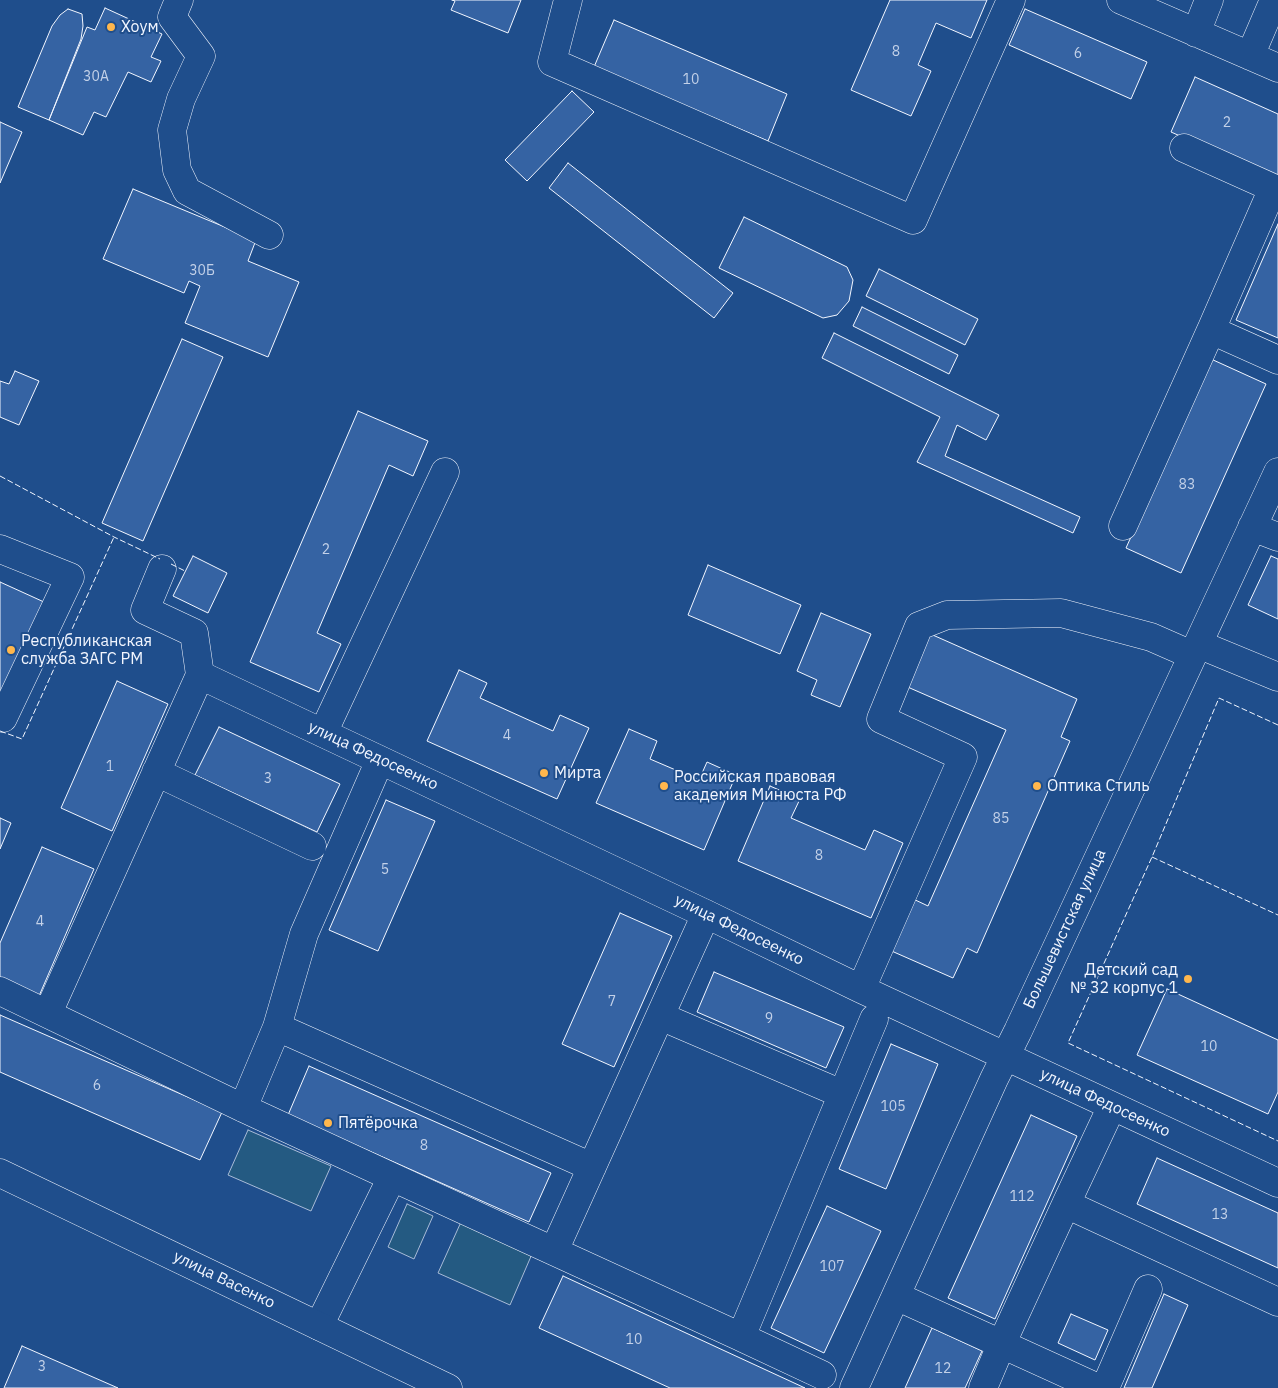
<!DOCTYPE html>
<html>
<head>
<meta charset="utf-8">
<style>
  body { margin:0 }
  canvas { display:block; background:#1f4e8c }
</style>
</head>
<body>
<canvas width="1278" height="1388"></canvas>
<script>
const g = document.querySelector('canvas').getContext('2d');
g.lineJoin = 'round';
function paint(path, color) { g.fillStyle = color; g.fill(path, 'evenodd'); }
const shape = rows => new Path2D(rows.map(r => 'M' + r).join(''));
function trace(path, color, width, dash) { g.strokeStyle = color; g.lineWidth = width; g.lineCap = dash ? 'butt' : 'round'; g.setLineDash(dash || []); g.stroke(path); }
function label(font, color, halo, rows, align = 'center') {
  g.font = font + ' "IBM Plex Sans",sans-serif'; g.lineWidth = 4; g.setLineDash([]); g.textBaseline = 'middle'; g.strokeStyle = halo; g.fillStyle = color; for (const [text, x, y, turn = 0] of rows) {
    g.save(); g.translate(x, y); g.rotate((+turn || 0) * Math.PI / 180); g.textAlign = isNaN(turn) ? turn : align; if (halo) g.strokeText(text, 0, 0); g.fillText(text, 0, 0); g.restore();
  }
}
const green = shape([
  [248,1130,331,1166,311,1211,228,1175,248,1130],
  [407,1204,433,1216,414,1259,388,1247,407,1204],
  [461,1222,532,1254,510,1305,438,1273,461,1222]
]);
const building = shape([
  [452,0,521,0,508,33,451,10,455,1,452,0],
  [890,0,987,0,971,38,936,23,918,65,931,71,911,116,851,90,890,0],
  [105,8,162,34,151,57,161,61,151,82,128,72,106,117,94,112,83,135,49,120,87,27,95,30,105,8],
  [68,9,82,14,83,26,81,39,49,120,18,107,52,26,60,15,68,9],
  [1025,9,1147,62,1131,99,1009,45,1025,9],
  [614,20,787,94,768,141,594,67,614,20],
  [1195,77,1278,114,1278,179,1171,132,1195,77],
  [572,91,594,112,527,181,505,160,572,91],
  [0,122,22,132,0,183,0,122],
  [568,163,733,293,714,318,549,188,568,163],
  [133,189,256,240,248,261,299,282,268,357,185,323,200,286,189,281,184,293,103,259,133,189],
  [744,217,847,267,853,280,849,301,837,315,823,318,719,268,744,217],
  [1278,224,1278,338,1236,320,1278,224],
  [879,269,978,319,965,345,866,296,879,269],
  [862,307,958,355,949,374,853,326,862,307],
  [834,333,999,415,986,440,957,425,945,456,1080,517,1073,533,917,462,940,417,822,358,834,333],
  [182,339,223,357,143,541,102,523,182,339],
  [1211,359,1266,384,1181,573,1126,548,1211,359],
  [15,371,39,381,19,425,0,417,0,381,9,384,15,371],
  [358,411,428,441,413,476,389,465,317,633,341,644,319,692,250,662,358,411],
  [193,556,227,573,208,613,173,596,193,556],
  [1271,556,1278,559,1278,619,1248,605,1271,556],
  [708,565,801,605,780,654,688,615,708,565],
  [0,582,44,602,0,698,0,582],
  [821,613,871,634,840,707,811,695,817,680,797,671,821,613],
  [926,632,1077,699,1061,737,1070,741,977,953,967,948,953,978,887,949,909,897,928,906,1006,730,903,685,926,632],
  [459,670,487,683,480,698,553,731,560,715,589,728,557,799,427,741,459,670],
  [117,681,168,704,112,831,61,808,117,681],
  [219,727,340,784,317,832,195,775,219,727],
  [629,729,657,741,650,759,699,780,707,762,736,775,704,850,596,803,629,729],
  [770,786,800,799,791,818,865,850,874,830,903,843,871,918,738,861,770,786],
  [386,800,435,821,378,951,329,930,386,800],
  [0,818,11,823,0,849,0,818],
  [42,847,94,869,39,996,0,979,0,943,42,847],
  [620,913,672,936,614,1067,562,1044,620,913],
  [714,972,844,1027,826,1068,697,1012,714,972],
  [1167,989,1278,1040,1278,1092,1268,1114,1137,1055,1167,989],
  [0,1015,222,1112,200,1160,0,1072,0,1015],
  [891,1044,938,1064,886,1189,839,1169,891,1044],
  [309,1066,551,1173,529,1222,288,1115,309,1066],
  [1031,1115,1077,1136,995,1319,948,1298,1031,1115],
  [1157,1158,1278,1213,1278,1268,1137,1204,1157,1158],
  [827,1206,881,1231,824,1353,771,1328,827,1206],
  [563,1276,673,1327,805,1388,670,1388,539,1328,563,1276],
  [1164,1294,1188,1305,1152,1388,1124,1388,1164,1294],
  [1071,1314,1108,1330,1095,1360,1058,1343,1071,1314],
  [932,1328,982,1351,965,1388,905,1388,932,1328],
  [22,1346,118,1388,4,1388,22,1346]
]);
const minor = shape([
  [179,0,172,17,201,56,181,99,172,130,177,170,187,191,269,235],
  [568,0,552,62,913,220,1011,0],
  [1121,0,1278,68],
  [1196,33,1209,0],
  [1250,56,1274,0],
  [1184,148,1273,188,1211,330],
  [1123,526,1211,330,1278,360],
  [1252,527,1278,537],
  [0,549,70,577,3,718,0,717],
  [1198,644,1278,677],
  [200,675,706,914,861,989,1278,1183],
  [323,733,445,472],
  [156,772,312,846],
  [861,989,963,757,881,719,919,626,947,615,1061,613,1151,637,1192,655],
  [0,991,243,1108,392,1177,319,1326],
  [48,1013,200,675,194,633,145,610,162,569],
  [660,1016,842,1094],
  [277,1027,304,934,380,760],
  [1112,1106,1066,1204,1278,1302],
  [243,1108,277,1027,592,1167],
  [392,1177,741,1337,874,1019],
  [554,1251,706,914],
  [896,1296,1098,1388],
  [741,1337,822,1375],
  [854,1388,994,1079,1018,1031,1278,472],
  [983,1388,1002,1343,1066,1204],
  [1105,1388,1148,1289]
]);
const major = shape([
  [0,1173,448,1388]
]);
const fence = shape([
  [0,476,114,537,160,559],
  [171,564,185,571],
  [1278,725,1219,698,1152,857,1068,1043,1278,1141],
  [0,731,22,739,114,537],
  [1152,857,1278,915]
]);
const markers = [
  [111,27,5,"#ffb74d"],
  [11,650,5,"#ffb74d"],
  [544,773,5,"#ffb74d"],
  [664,786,5,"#ffb74d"],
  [1037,786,5,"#ffb74d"],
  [1188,979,5,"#ffb74d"],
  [328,1123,5,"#ffb74d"]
];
const numberNames = [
  ["8",896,52],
  ["6",1078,54],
  ["30А",96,77],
  ["10",691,80],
  ["2",1227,123],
  ["30Б",202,271],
  ["83",1187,485],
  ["2",326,550],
  ["4",507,736],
  ["1",110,767],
  ["3",268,779],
  ["85",1001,819],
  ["8",819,856],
  ["5",385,870],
  ["4",40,922],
  ["7",612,1002],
  ["9",769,1019],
  ["10",1209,1047],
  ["6",97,1086],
  ["105",893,1107],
  ["8",424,1146],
  ["112",1022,1197],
  ["13",1220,1215],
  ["107",832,1267],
  ["10",634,1340],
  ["3",42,1367],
  ["12",943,1369]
];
const poiNames = [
  ["Хоум",121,27],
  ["Республиканская",21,641],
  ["служба ЗАГС РМ",21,659],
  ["Мирта",554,773],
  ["Российская правовая",674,777],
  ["академия Минюста РФ",674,795],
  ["Оптика Стиль",1047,786],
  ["Детский сад",1178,970,"right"],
  ["№ 32 корпус 1",1178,988,"right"],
  ["Пятёрочка",338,1123]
];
const streetNames = [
  ["улица Федосеенко",373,756,25],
  ["Большевистская улица",1065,929,-65],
  ["улица Федосеенко",739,930,26],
  ["улица Федосеенко",1105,1103,25],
  ["улица Васенко",224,1280,26]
];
paint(green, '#245a82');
trace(green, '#a8bbd7', 1);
paint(building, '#3563a3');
trace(building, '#f2f6ff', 1);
trace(minor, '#f2f6ff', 29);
trace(major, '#f2f6ff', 29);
trace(minor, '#1f4e8c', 28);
trace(major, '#1f4e8c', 28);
trace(fence, '#f2f6ff', 1, [6, 2.5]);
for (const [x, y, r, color] of markers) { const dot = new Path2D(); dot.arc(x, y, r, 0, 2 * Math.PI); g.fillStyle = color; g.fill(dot); trace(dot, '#1f4e8c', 2); }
label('14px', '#c3d1e8', null, numberNames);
label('16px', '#f2f6ff', '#1f4e8c', poiNames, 'left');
label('16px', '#f2f6ff', '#1f4e8c', streetNames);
</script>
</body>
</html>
